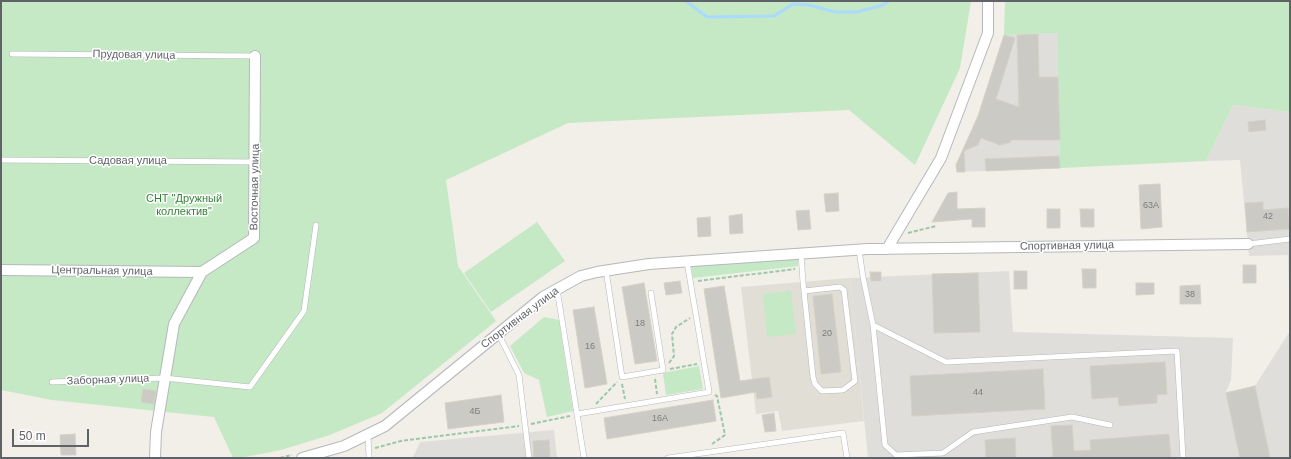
<!DOCTYPE html>
<html>
<head>
<meta charset="utf-8">
<style>
  body { margin:0 }
  #map { position:relative; width:1291px; height:459px; overflow:hidden; background:#f1efe8; font-family:Helvetica,sans-serif }
  canvas { display:block }
  .frame { position:absolute; inset:0; border:2px solid #5f6368; pointer-events:none }
  .scale { position:absolute; left:12px; top:429px; width:77px; height:18px; box-sizing:border-box; border:2px solid #5f6368; border-top:0; padding-left:5px; font-size:12px; line-height:14px; white-space:nowrap; color:#5f6368; -webkit-text-stroke:3px #fff; paint-order:stroke }
</style>
</head>
<body>
<div id="map">
<canvas width="1291" height="459"></canvas>
<div class="frame"></div>
<div class="scale">50 m</div>
</div>
<script>
const g = document.querySelector('canvas').getContext('2d');
g.lineJoin = 'round';
function paint(path, color) { g.fillStyle = color; g.fill(path, 'evenodd'); }
const shape = rows => new Path2D(rows.map(r => 'M' + r).join(''));
function trace(path, color, width, dash) { g.strokeStyle = color; g.lineWidth = width; g.lineCap = dash ? 'butt' : 'round'; g.setLineDash(dash || []); g.stroke(path); }
function label(font, color, halo, rows, align = 'center') {
  g.font = font + ' Helvetica,sans-serif'; g.lineWidth = 3; g.setLineDash([]); g.textBaseline = 'middle'; g.strokeStyle = halo; g.fillStyle = color; for (const [text, x, y, turn = 0] of rows) {
    g.save(); g.translate(x, y); g.rotate((+turn || 0) * Math.PI / 180); g.textAlign = isNaN(turn) ? turn : align; if (halo) g.strokeText(text, 0, 0); g.fillText(text, 0, 0); g.restore();
  }
}
const industrial = shape([
  [1057,33,1060,168,957,172,956,164,978,116,1004,35],
  [1233,105,1290,112,1290,458,868,458,850,278,1009,271,1013,332,1233,338,1231,380,1226,392,1255,386,1290,331,1288,255,1249,256,1240,160,1206,161],
  [554,430,557,458,404,458,413,457,420,442]
]);
const education = shape([
  [850,278,864,421,782,431,778,411,756,414,741,287]
]);
const green = shape([
  [1,1,971,1,960,68,915,165,849,110,568,123,446,180,458,266,496,321,382,413,330,435,281,450,240,458,233,458,214,417,52,400,1,390],
  [1005,1,1290,1,1290,112,1233,105,1206,161,1060,168,1057,33,1004,35],
  [537,222,565,261,491,312,464,273],
  [798,257,798,266,693,278,691,265],
  [791,291,796,334,767,337,763,294],
  [544,317,559,320,573,411,547,417,539,380,524,373,510,346],
  [699,366,703,389,666,395,663,373]
]);
const stream = shape([
  [686,1,707,17,774,16,793,4,809,5,835,12,857,12,883,5,889,1]
]);
const building = shape([
  [1038,34,1039,77,1058,77,1060,140,1011,140,1011,142,1000,145,981,138,978,145,964,151,965,172,957,172,956,165,978,116,1004,35,1015,38,996,99,1019,107,1017,35,1038,34],
  [1265,120,1266,130,1249,132,1248,122,1265,120],
  [1059,156,1060,168,986,171,985,159,1059,156],
  [1160,184,1162,227,1141,229,1139,185,1160,184],
  [957,192,957,209,985,208,985,227,972,227,972,219,932,222,948,193,957,192],
  [838,193,839,211,826,212,824,194,838,193],
  [1263,202,1263,210,1288,208,1290,229,1247,232,1245,203,1263,202],
  [1047,209,1060,209,1060,228,1047,228,1047,209],
  [1080,209,1094,209,1094,227,1081,227,1080,209],
  [809,210,811,229,798,230,796,211,809,210],
  [742,214,743,233,730,234,729,216,742,214],
  [710,217,711,236,698,237,697,218,710,217],
  [1243,265,1256,265,1256,283,1243,283,1243,265],
  [1082,269,1096,269,1096,288,1083,288,1082,269],
  [1014,271,1027,271,1027,289,1014,289,1014,271],
  [870,272,881,272,881,281,871,281,870,272],
  [978,273,980,332,934,333,932,274,978,273],
  [680,281,682,293,666,295,664,283,680,281],
  [644,283,657,361,635,364,622,287,644,283],
  [1136,283,1154,283,1154,294,1136,295,1136,283],
  [1200,285,1201,304,1180,304,1180,286,1200,285],
  [724,286,740,381,769,377,772,397,757,399,756,392,721,398,704,289,724,286],
  [832,294,841,372,821,374,813,296,832,294],
  [594,307,607,384,585,388,573,310,594,307],
  [1165,362,1167,394,1157,395,1157,403,1119,406,1118,397,1092,399,1090,366,1165,362],
  [1043,369,1045,409,912,416,910,376,1043,369],
  [1255,386,1270,458,1240,458,1226,393,1255,386],
  [143,389,156,391,154,404,141,402,143,389],
  [501,395,504,422,448,429,445,403,501,395],
  [713,400,716,421,607,439,604,418,713,400],
  [774,413,776,431,765,432,762,415,774,413],
  [1072,425,1074,451,1091,450,1090,440,1169,434,1171,458,1053,458,1051,426,1072,425],
  [75,434,76,455,61,455,60,435,75,434],
  [1015,438,1016,458,986,458,985,440,1015,438],
  [549,440,550,458,534,458,533,441,549,440]
]);
const path = shape([
  [908,233,936,226],
  [698,281,795,269],
  [669,363,674,356,672,334,676,327,690,318],
  [670,369,697,364],
  [655,379,657,394],
  [622,384,625,399],
  [596,404,617,382],
  [531,424,570,416],
  [712,444,725,435,717,396,715,395],
  [375,448,401,441,519,426],
  [280,458,292,455]
]);
const lane = shape([
  [12,54,255,56],
  [1,160,255,162],
  [1248,244,1290,239],
  [859,250,863,277,873,325,885,445,896,455,943,453,973,432,1072,417,1110,425],
  [801,254,803,282,813,377,815,384,822,391,843,390,855,381,844,290,840,287,804,291],
  [606,270,622,377,663,370,651,293],
  [557,289,584,458],
  [873,325,946,362,1177,351,1183,458],
  [498,333,519,375,529,458],
  [52,382,164,378,250,387,304,311,316,225],
  [577,414,709,392,687,262],
  [368,435,369,458],
  [668,458,843,433,847,458]
]);
const street = shape([
  [887,249,941,158,988,33,988,1],
  [1,270,202,272],
  [155,458,156,432,174,324,202,272,254,238,255,56],
  [302,458,344,446,385,426,543,297,581,276,597,272,649,264,868,249,1248,244]
]);
const numberNames = [
  ["63А",1151,206],
  ["42",1268,217],
  ["38",1190,295],
  ["18",640,324],
  ["20",827,334],
  ["16",590,347],
  ["44",978,393],
  ["4Б",475,412],
  ["16А",660,419]
];
const streetNames = [
  ["Прудовая улица",134,55,1],
  ["Садовая улица",128,161],
  ["Восточная улица",255,187,-89],
  ["Спортивная улица",1067,246,-1],
  ["Центральная улица",102,271,1],
  ["Спортивная улица",520,318,-37],
  ["Заборная улица",108,380,-2]
];
const parkNames = [
  ["СНТ \"Дружный",184,199],
  ["коллектив\"",184,212]
];
paint(industrial, '#e0deda');
paint(education, '#e1ded6');
paint(green, '#c5e8c5');
trace(stream, '#aadaff', 3);
paint(building, '#cccac5');
trace(building, '#d6d1c6', 1);
trace(lane, '#b5b8bc', 6);
trace(street, '#b5b8bc', 12);
trace(path, '#9cc7a9', 2, [4, 2]);
trace(lane, '#fff', 5);
trace(street, '#fff', 10);
label('9px', '#7a7d7f', null, numberNames);
label('11px', '#5f6368', '#fff', streetNames);
label('11px', '#348238', '#fff', parkNames);
</script>
</body>
</html>
